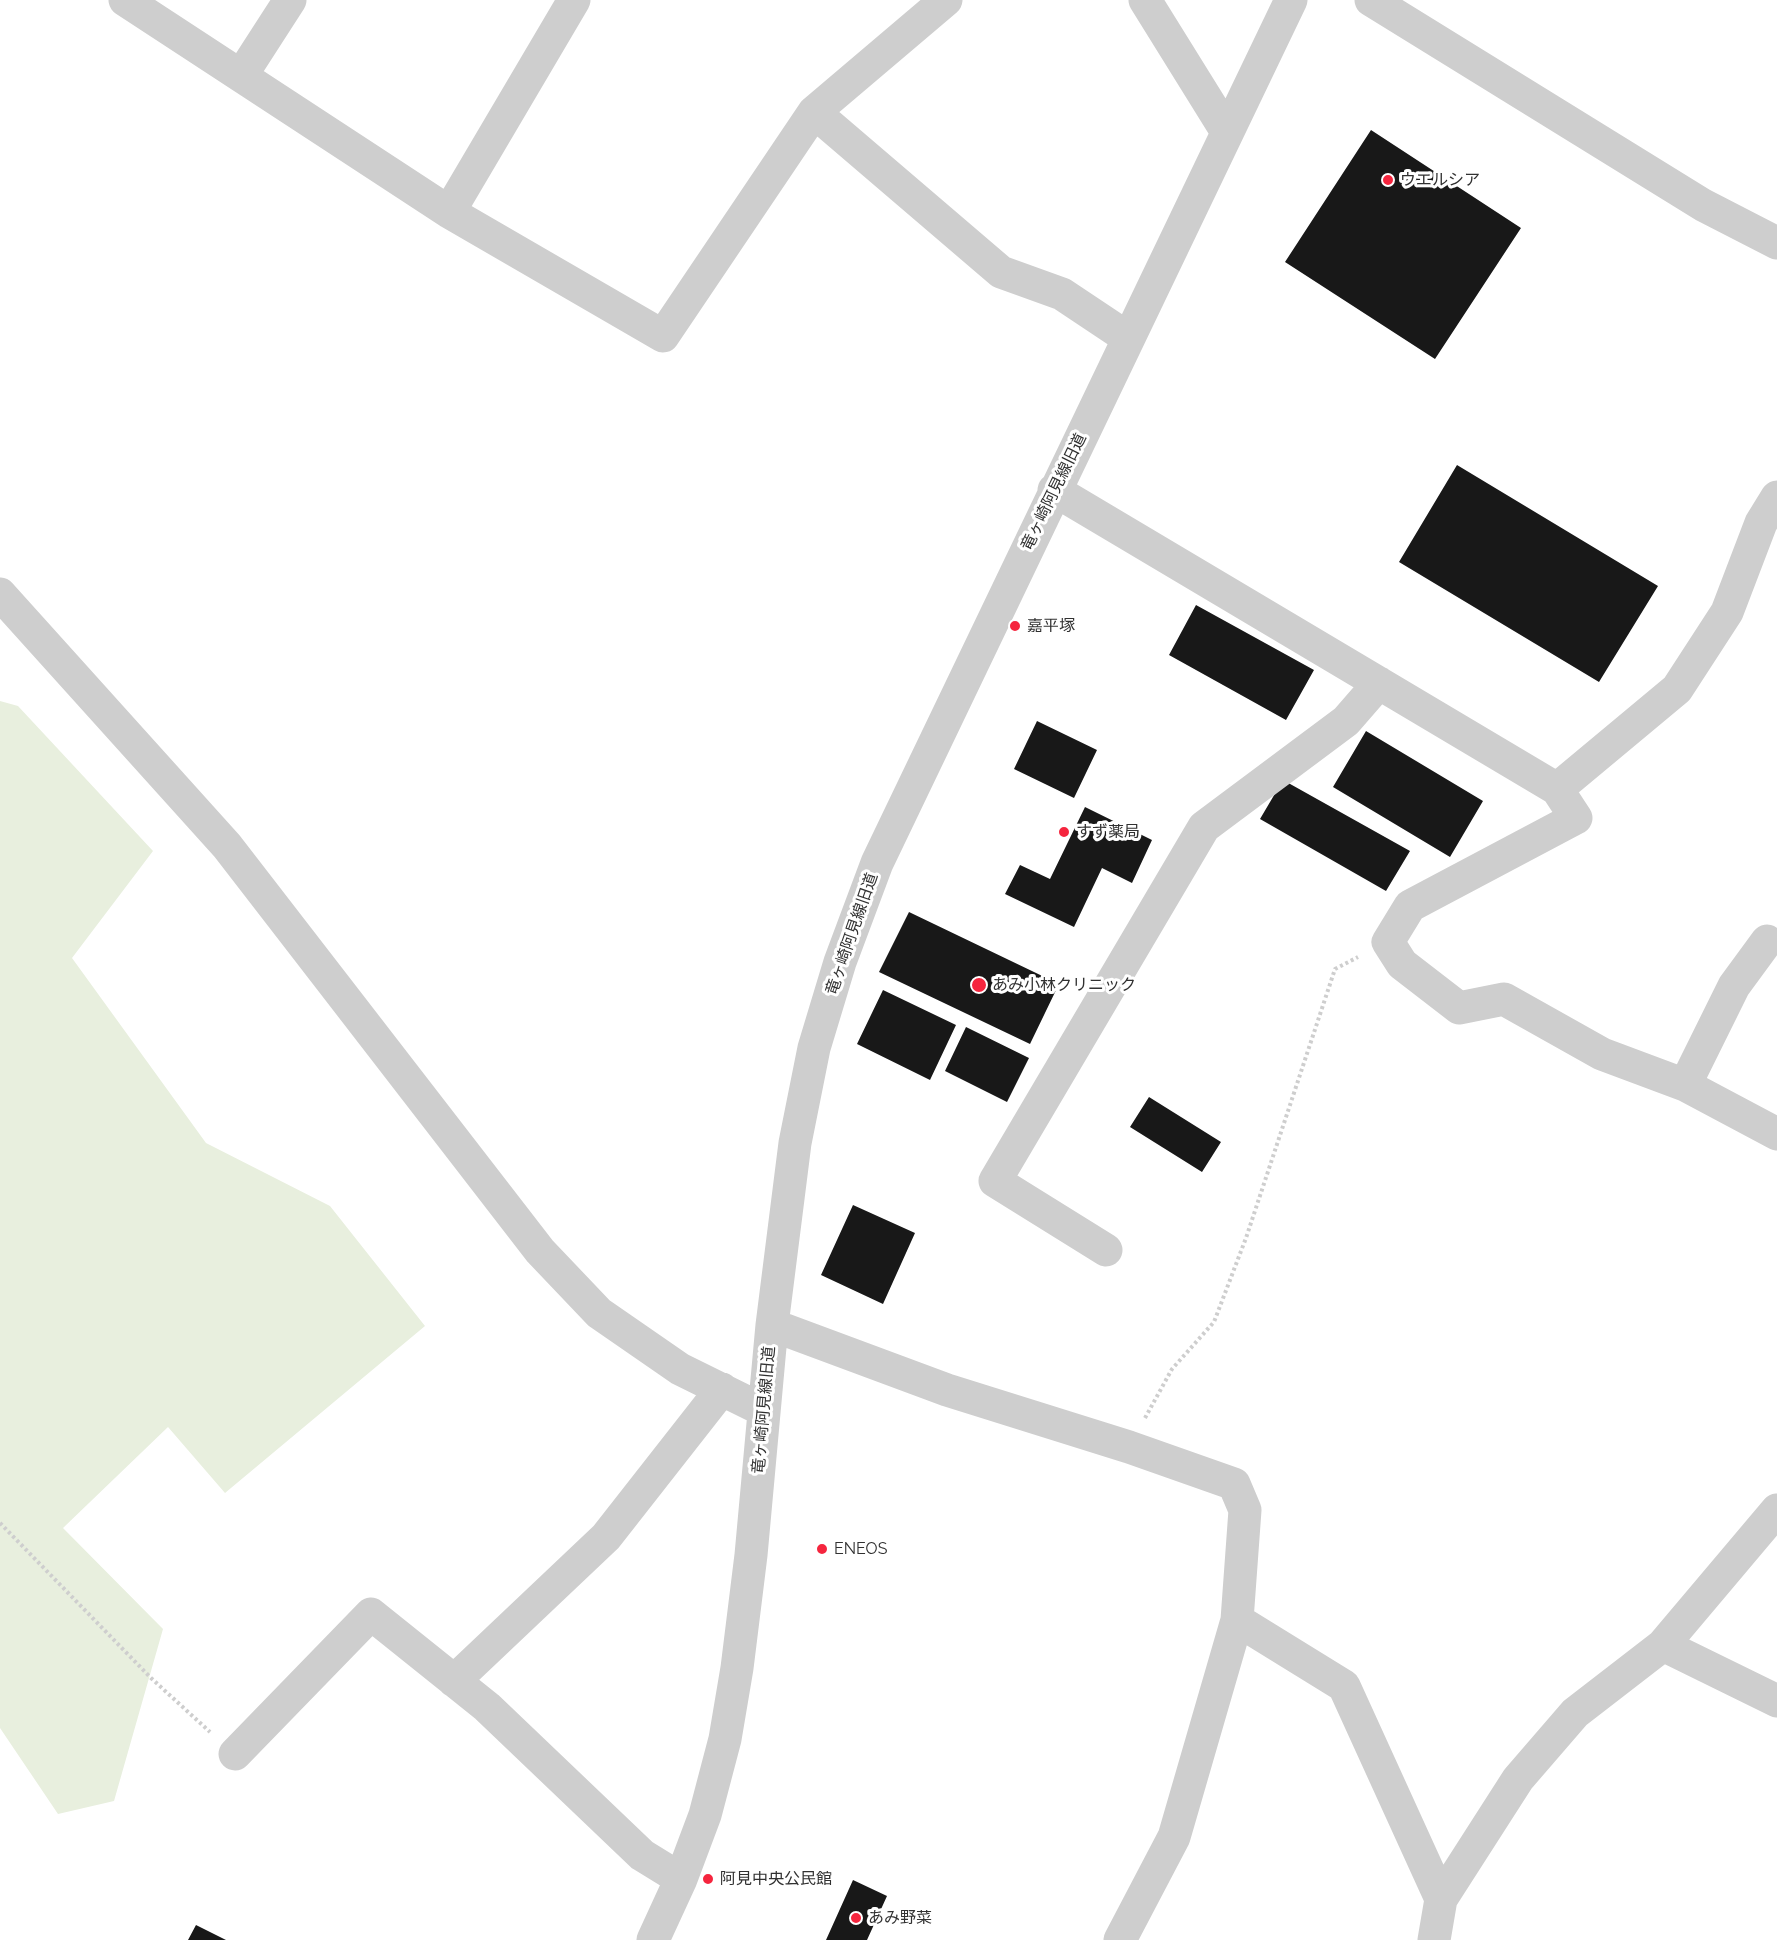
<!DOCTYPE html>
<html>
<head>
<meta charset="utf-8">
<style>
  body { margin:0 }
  canvas { display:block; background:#fff }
</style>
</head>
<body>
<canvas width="1777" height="1940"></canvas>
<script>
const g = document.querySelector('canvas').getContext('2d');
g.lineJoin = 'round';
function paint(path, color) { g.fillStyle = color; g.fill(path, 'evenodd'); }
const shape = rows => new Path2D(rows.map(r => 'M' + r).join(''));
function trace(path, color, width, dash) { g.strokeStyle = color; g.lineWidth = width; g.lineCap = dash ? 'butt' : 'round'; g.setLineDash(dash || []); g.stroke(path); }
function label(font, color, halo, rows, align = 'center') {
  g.font = font + ' Raleway,"Noto Sans JP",sans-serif'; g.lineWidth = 6; g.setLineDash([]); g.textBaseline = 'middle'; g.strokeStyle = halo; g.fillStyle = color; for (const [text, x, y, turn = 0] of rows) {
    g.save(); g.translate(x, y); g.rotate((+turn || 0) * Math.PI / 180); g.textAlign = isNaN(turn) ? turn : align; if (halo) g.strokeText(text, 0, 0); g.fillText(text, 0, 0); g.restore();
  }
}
const green = shape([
  [0,701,18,706,153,851,72,958,206,1143,330,1206,425,1326,225,1493,168,1427,63,1528,163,1629,114,1801,58,1814,0,1728]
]);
const building = shape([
  [1371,130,1521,228,1435,359,1285,262],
  [1457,465,1658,586,1599,682,1399,562],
  [1196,605,1314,670,1286,720,1169,655],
  [1037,721,1097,750,1074,798,1014,769],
  [1366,731,1483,801,1450,857,1333,787],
  [1283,780,1410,851,1386,891,1260,819],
  [1085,807,1152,840,1132,883,1102,868,1074,927,1005,894,1020,865,1050,879],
  [909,912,1059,984,1030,1044,879,972],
  [883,990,956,1025,930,1080,857,1044],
  [966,1027,1029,1058,1007,1102,945,1071],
  [1149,1097,1221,1142,1202,1172,1130,1127],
  [853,1205,915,1233,883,1304,821,1275],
  [853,1880,887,1896,867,1940,826,1940],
  [196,1925,226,1940,188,1940]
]);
const path = shape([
  [1145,1418,1172,1369,1214,1322,1246,1238,1335,969,1358,957],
  [0,1523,151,1678,210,1732]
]);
const minor = shape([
  [125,0,449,212,663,336,814,112,946,0],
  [1145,0,1227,132],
  [1371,0,1703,205,1777,243],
  [241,76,290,0],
  [814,112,1001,272,1062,294,1128,338],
  [449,212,574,0],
  [1054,490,1557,789],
  [1777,497,1761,523,1727,612,1677,689,1557,789,1576,818,1410,906,1388,942,1402,964,1459,1008,1504,999,1602,1054,1685,1085,1777,1134],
  [0,594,227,846,540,1251,599,1313,680,1369,763,1410],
  [1685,1085,1734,986,1767,941],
  [1106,1250,995,1181,1204,827,1346,721,1379,683],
  [772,1325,947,1390,1129,1447,1234,1484,1245,1510,1237,1620,1174,1837,1120,1940],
  [1237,1620,1344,1686,1441,1899],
  [1663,1645,1777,1701],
  [454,1681,606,1537,722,1389],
  [235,1754,371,1614,487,1707,642,1855,681,1879],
  [653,1940,681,1879,705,1815,725,1739,737,1668,751,1555,772,1325,795,1143,814,1048,840,962,877,863,1291,0],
  [1434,1940,1441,1899,1518,1779,1575,1713,1663,1645,1777,1510]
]);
const markers = [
  [1388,180,6,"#f5253e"],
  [1015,626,6,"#f5253e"],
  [1064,832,6,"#f5253e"],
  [979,985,8,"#f5253e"],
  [822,1549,6,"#f5253e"],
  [708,1879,6,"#f5253e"],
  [856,1918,6,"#f5253e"]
];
const poiNames = [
  ["ウエルシア",1400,180],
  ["嘉平塚",1027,626],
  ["すず薬局",1076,832],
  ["あみ小林クリニック",992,985],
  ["ENEOS",834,1549],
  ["阿見中央公民館",720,1879],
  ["あみ野菜",868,1918]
];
const streetNames = [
  ["竜ヶ崎阿見線旧道",1054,492,-64],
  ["竜ヶ崎阿見線旧道",852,934,-71],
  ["竜ヶ崎阿見線旧道",764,1410,-85]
];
paint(green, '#e8efde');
paint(building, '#181818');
trace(path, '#cecece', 4, [3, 3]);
trace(minor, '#cecece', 33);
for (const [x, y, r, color] of markers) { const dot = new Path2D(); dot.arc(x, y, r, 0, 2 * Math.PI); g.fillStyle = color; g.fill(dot); trace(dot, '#fff', 2); }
label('16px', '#313131', '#fff', poiNames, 'left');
label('16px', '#313131', '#fff', streetNames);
</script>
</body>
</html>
